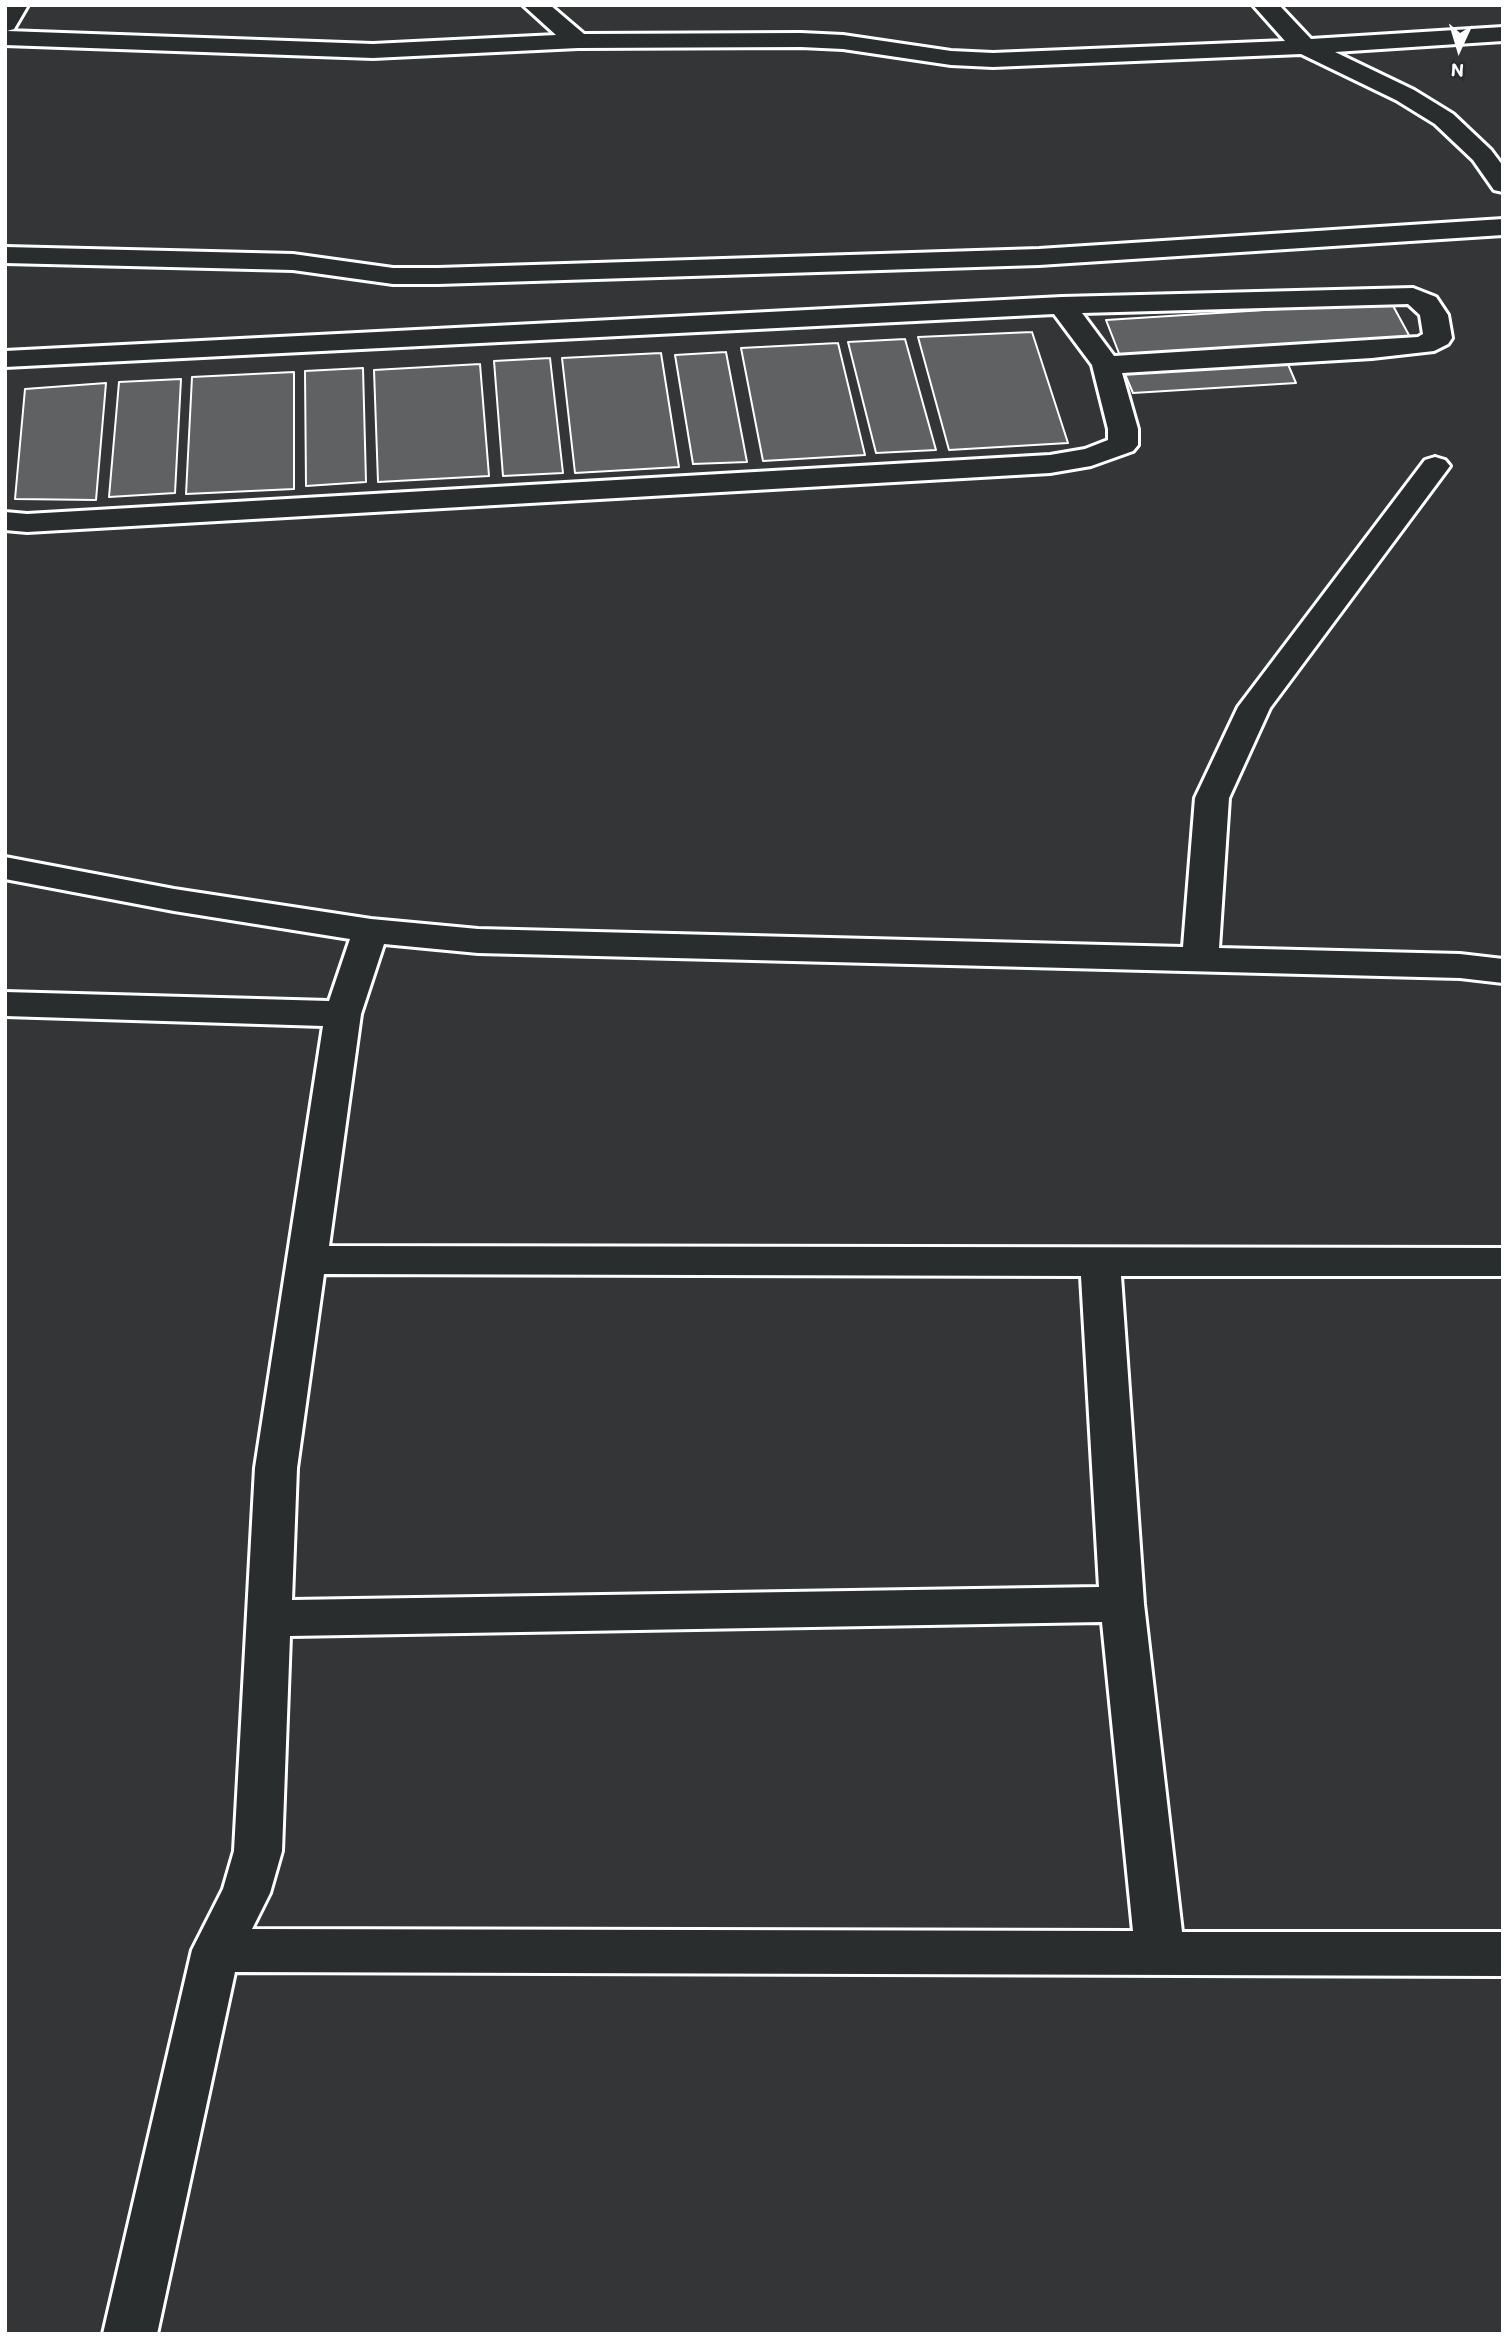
<!DOCTYPE html>
<html>
<head>
<meta charset="utf-8">
<style>
  body { margin:0 }
  #map { position:relative; width:1508px; height:2339px; overflow:hidden; background:#333536; font-family:Itim,sans-serif }
  canvas { display:block }
  .frame { position:absolute; inset:0; border:7px solid #fff; pointer-events:none }
  .north { position:absolute; left:1424px; top:14px; width:70px; height:70px; -webkit-text-stroke:5px #2a2d2e; paint-order:stroke; rotate:184deg; font-size:19px; font-weight:700; line-height:28px; text-align:center; color:#fff }
  .north::after { content:''; display:block; margin:auto; width:24px; height:32px; background:#fff; clip-path:polygon(50% 0,100% 100%,50% 72%,0 100%) }
</style>
</head>
<body>
<div id="map">
<canvas width="1508" height="2339"></canvas>
<div class="frame"></div>
<div class="north">N</div>
</div>
<script>
const g = document.querySelector('canvas').getContext('2d');
g.lineJoin = 'round';
function paint(path, color) { g.fillStyle = color; g.fill(path, 'evenodd'); }
const shape = rows => new Path2D(rows.map(r => 'M' + r).join(''));
function trace(path, color, width, dash) { g.strokeStyle = color; g.lineWidth = width; g.lineCap = dash ? 'butt' : 'round'; g.setLineDash(dash || []); g.stroke(path); }
const building = shape([
  [1391,302,1410,337,1120,356,1106,320,1391,302],
  [1032,332,1068,443,949,450,918,337,1032,332],
  [905,339,936,450,876,453,848,342,905,339],
  [838,343,865,455,763,461,741,348,838,343],
  [726,352,747,462,693,464,675,355,726,352],
  [661,353,679,467,575,473,562,358,661,353],
  [550,358,563,473,503,476,494,361,550,358],
  [1287,362,1296,383,1133,393,1124,372,1287,362],
  [480,364,489,476,378,482,374,370,480,364],
  [363,368,366,482,306,486,305,371,363,368],
  [294,372,294,489,186,494,192,377,294,372],
  [181,379,175,493,109,497,119,382,181,379],
  [106,383,96,500,15,499,25,389,106,383]
]);
const minor = shape([
  [5,5,28,5,14,29,7,31,373,44,556,35,523,5,550,5,584,34,801,33,843,35,951,51,993,53,1285,41,1253,5,1279,5,1311,39,1503,27,1503,41,1335,52,1414,90,1453,114,1491,150,1503,166,1503,192,1494,190,1473,160,1435,124,1396,100,1301,54,993,67,951,65,843,49,801,47,578,48,373,58,5,45,5,5],
  [1503,219,1503,235,1039,265,438,284,393,284,293,270,5,263,5,247,293,254,393,268,438,268,1039,249,1503,219],
  [1413,288,1436,297,1448,315,1452,338,1448,344,1434,351,1372,358,1122,373,1138,429,1138,445,1133,451,1091,466,1050,473,27,532,5,530,5,512,27,514,1050,455,1085,449,1108,440,1108,429,1092,365,1054,314,5,367,5,351,1062,297,1413,288],
  [1408,304,1420,315,1423,334,1418,337,1114,356,1082,313,1408,304],
  [1435,457,1445,460,1450,466,1270,708,1229,798,1219,948,1460,954,1503,959,1503,983,1460,978,478,953,384,944,361,1014,329,1246,1503,1248,1503,1276,1121,1276,1144,1604,1182,1932,1503,1932,1503,1976,235,1972,157,2334,103,2334,192,1950,223,1889,234,1851,255,1468,323,1026,5,1016,5,992,329,1001,350,939,174,911,5,879,5,857,174,889,371,919,478,929,1183,947,1195,798,1238,707,1425,460,1435,457],
  [324,1274,1081,1276,1099,1587,292,1600,297,1468,324,1274],
  [1102,1622,1133,1931,252,1929,270,1893,282,1851,290,1636,1102,1622]
]);
paint(building, '#5f6162');
trace(building, '#fff', 2);
trace(minor, '#fff', 6);
paint(minor, '#2a2d2e');
</script>
</body>
</html>
